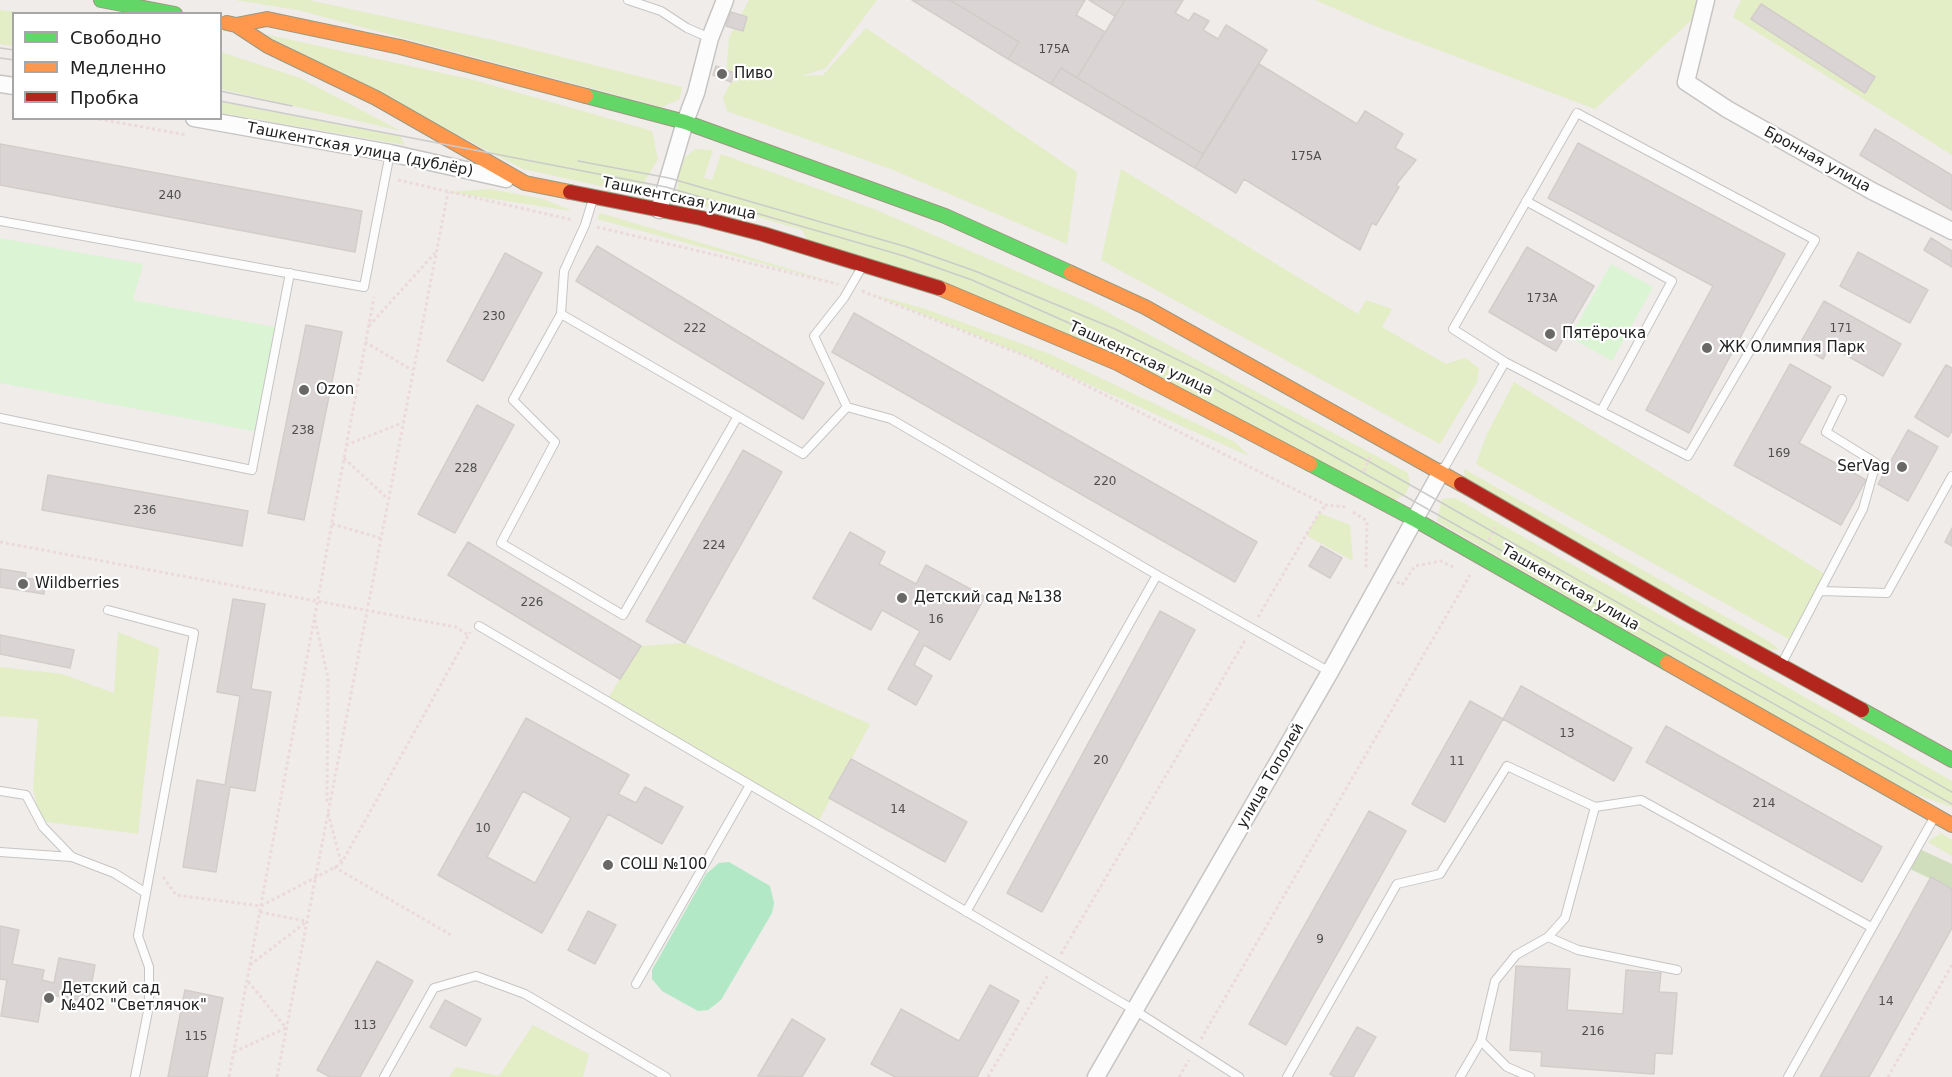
<!DOCTYPE html>
<html>
<head>
<meta charset="utf-8">
<style>
  body { margin:0 }
  #map { position:relative; width:1952px; height:1077px; overflow:hidden; background:#efece9; font-family:"DejaVu Sans",sans-serif }
  canvas { display:block }
  .legend { position:absolute; left:12px; top:12px; width:210px; height:108px; box-sizing:border-box; background:#fff; border:2px solid #a6a6a6; margin:0; padding:8px 10px; list-style:none; font-size:18px; color:#212121 }
  .legend li { display:flex; align-items:center; gap:12px; height:30px }
  .legend b { width:30px; border:2px solid #a6a6a6 }
</style>
</head>
<body>
<div id="map">
<canvas width="1952" height="1077"></canvas>
<ul class="legend">
<li><b style="height:8px;background:#63d668"></b>Свободно</li>
<li><b style="height:8px;background:#ff974d"></b>Медленно</li>
<li><b style="height:8px;background:#b3261e"></b>Пробка</li>
</ul>
</div>
<script>
const g = document.querySelector('canvas').getContext('2d');
g.lineJoin = 'round';
function paint(path, color) { g.fillStyle = color; g.fill(path, 'evenodd'); }
const shape = rows => new Path2D(rows.map(r => 'M' + r).join(''));
function trace(path, color, width, dash) { g.strokeStyle = color; g.lineWidth = width; g.lineCap = dash ? 'butt' : 'round'; g.setLineDash(dash || []); g.stroke(path); }
function label(font, color, halo, rows, align = 'center') {
  g.font = font + ' "DejaVu Sans",sans-serif'; g.lineWidth = 4.5; g.setLineDash([]); g.textBaseline = 'middle'; g.strokeStyle = halo; g.fillStyle = color; for (const [text, x, y, turn = 0] of rows) {
    g.save(); g.translate(x, y); g.rotate((+turn || 0) * Math.PI / 180); g.textAlign = isNaN(turn) ? turn : align; if (halo) g.strokeText(text, 0, 0); g.fillText(text, 0, 0); g.restore();
  }
}
const grass = shape([
  [235,0,309,0,502,42,682,87,680,99,662,107,298,10],
  [749,0,877,0,826,68,802,76,823,75,866,28,1077,172,1067,244,891,169,727,111,723,98,731,82,740,81,726,77,729,38],
  [1315,0,1713,0,1595,109,1380,28],
  [1741,0,1952,0,1952,155,1733,17],
  [0,10,25,13,14,14,13,46,0,44],
  [264,34,474,80,652,131,658,159,637,194,523,169],
  [221,52,300,78,401,131,221,89],
  [221,102,400,136,405,145,221,113],
  [695,149,713,150,704,178,712,180,721,154,874,209,1092,304,1408,473,1410,485,1405,495,1386,504,1185,392,808,241,802,230,714,204,693,212,677,201,678,180,683,159],
  [1121,169,1358,314,1366,300,1392,309,1382,327,1446,364,1465,358,1479,368,1477,382,1440,444,1101,260],
  [490,189,543,199,572,211,448,192],
  [600,213,850,287,597,219],
  [872,294,922,308,1050,354,1235,442,1249,456,1010,349],
  [1514,382,1828,576,1794,642,1476,464,1486,436],
  [1464,469,1770,642,1779,649,1764,650,1465,479],
  [1455,498,1952,781,1952,807,1901,789,1437,521,1442,499],
  [1319,513,1350,525,1353,561,1306,535],
  [118,632,159,648,138,834,40,821,33,788,38,719,0,716,0,667,62,674,114,693],
  [685,643,870,724,817,824,606,701,641,646],
  [1941,833,1952,840,1952,856,1928,842],
  [533,1025,589,1054,583,1077,449,1077,456,1067,499,1076]
]);
const forest = shape([
  [1915,847,1952,864,1952,889,1906,867]
]);
const park = shape([
  [0,238,143,264,133,300,279,328,259,432,0,383],
  [1611,264,1653,287,1612,361,1570,337]
]);
const pitch = shape([
  [729,862,770,886,774,903,772,913,721,1000,708,1010,698,1011,662,991,652,979,652,970,706,874,719,863]
]);
const building = shape([
  [912,0,950,0,1019,42,1008,59,912,0],
  [950,0,1085,0,1076,15,1105,32,1077,78,1061,68,1051,84,1008,59,1019,42,950,0],
  [1089,0,1125,0,1115,16,1089,0],
  [1125,0,1183,0,1175,13,1189,21,1194,13,1209,21,1203,30,1218,39,1226,25,1267,50,1203,154,1077,78,1125,0],
  [1761,4,1875,77,1865,93,1751,19,1761,4],
  [731,12,747,17,743,31,726,26,731,12],
  [1259,64,1357,124,1365,111,1403,134,1395,148,1416,160,1396,185,1399,187,1376,225,1372,223,1360,250,1244,179,1236,193,1195,168,1259,64],
  [716,66,734,73,731,82,713,75,716,66],
  [1061,68,1203,154,1195,168,1051,84,1061,68],
  [1875,129,1952,175,1952,210,1860,155,1875,129],
  [1578,143,1785,254,1689,433,1646,410,1713,286,1548,198,1578,143],
  [0,144,362,211,355,252,0,185,0,144],
  [1931,238,1952,251,1952,267,1924,250,1931,238],
  [597,246,824,383,803,419,576,281,597,246],
  [1527,247,1594,286,1556,351,1489,312,1527,247],
  [1858,252,1928,290,1910,323,1840,286,1858,252],
  [505,253,542,273,483,381,447,361,505,253],
  [1824,301,1901,344,1883,376,1830,346,1823,359,1799,345,1824,301],
  [854,313,1257,542,1235,582,832,352,854,313],
  [306,325,342,332,304,520,268,513,306,325],
  [1790,364,1831,387,1799,443,1866,480,1841,525,1734,465,1790,364],
  [1946,365,1952,368,1952,431,1948,437,1915,417,1946,365],
  [477,405,514,425,455,533,418,514,477,405],
  [1908,430,1938,447,1908,501,1878,484,1908,430],
  [743,450,782,472,685,643,646,621,743,450],
  [48,475,248,511,242,546,42,510,48,475],
  [1952,528,1952,546,1945,542,1952,528],
  [850,532,885,552,879,564,916,584,926,565,985,597,950,660,924,645,914,665,932,676,916,705,888,689,920,631,882,610,871,630,813,598,850,532],
  [468,542,641,646,620,679,448,575,468,542],
  [1321,546,1342,558,1330,578,1309,566,1321,546],
  [0,569,26,573,25,578,46,581,44,594,0,587,0,569],
  [233,599,265,604,251,689,271,692,255,791,230,787,216,872,183,867,197,780,225,785,240,696,217,692,233,599],
  [1160,611,1195,630,1042,912,1007,893,1160,611],
  [0,635,74,650,70,668,0,654,0,635],
  [1521,686,1632,748,1614,781,1503,719,1521,686],
  [1470,701,1503,719,1445,822,1412,804,1470,701],
  [526,718,629,775,618,794,636,803,645,787,683,807,662,844,608,814,542,933,438,875,526,718],
  [523,791,571,818,535,883,487,857,523,791],
  [1666,726,1882,847,1862,882,1646,762,1666,726],
  [851,759,967,822,945,862,829,798,851,759],
  [1369,811,1406,831,1286,1045,1249,1024,1369,811],
  [1931,877,1952,889,1952,928,1869,1077,1820,1077,1931,877],
  [588,911,616,925,595,964,568,950,588,911],
  [0,926,19,930,12,964,44,970,42,980,54,983,59,958,95,965,88,1002,43,993,38,1022,1,1016,7,980,0,979,0,926],
  [377,961,413,981,360,1077,330,1077,317,1070,377,961],
  [1516,966,1570,969,1567,1010,1623,1014,1626,970,1661,973,1659,992,1677,993,1672,1054,1655,1053,1654,1074,1541,1066,1542,1052,1510,1050,1516,966],
  [990,985,1019,1001,977,1077,895,1077,871,1064,901,1009,959,1041,990,985],
  [185,990,223,998,207,1077,168,1077,185,990],
  [445,1000,481,1019,466,1046,430,1027,445,1000],
  [792,1019,825,1039,802,1077,758,1076,792,1019],
  [1357,1027,1376,1037,1353,1077,1335,1077,1330,1074,1357,1027]
]);
const path = shape([
  [93,118,187,135],
  [398,180,573,220],
  [597,227,838,284],
  [862,291,1033,359,1326,505,1345,507],
  [369,326,435,253],
  [365,342,412,370],
  [346,445,402,423],
  [344,458,387,498],
  [1364,471,1371,455],
  [1353,512,1367,521,1366,566,1370,568],
  [332,524,380,538],
  [1489,540,1495,527],
  [0,542,456,627,468,635],
  [1397,582,1402,585,1415,566,1441,561,1453,567],
  [1258,617,1319,513,1326,505],
  [315,620,328,678,327,804],
  [328,813,341,862],
  [334,867,451,935],
  [163,877,176,895,261,906,341,864,470,632],
  [260,912,305,921],
  [1061,954,1246,639],
  [250,965,306,922],
  [1201,1039,1470,575],
  [234,1052,286,1028,247,980],
  [229,1077,374,297],
  [277,1077,448,192],
  [988,1077,1048,975],
  [1179,1077,1189,1060],
  [1888,1077,1952,965]
]);
const lane = shape([
  [628,0,661,11,687,28,710,38],
  [1577,113,1815,240,1688,456,1505,362,1453,329,1577,113],
  [593,199,585,225,564,271,561,314,513,400,555,442,501,543,623,615,738,416],
  [1526,201,1672,281,1601,411],
  [0,221,364,287,390,153],
  [561,314,803,454,847,407,891,419,1157,575,1330,672],
  [847,407,814,336,844,298,862,267],
  [0,418,252,470,290,273],
  [1443,470,1505,362],
  [1820,591,1887,593,1952,476],
  [108,610,194,633,138,936,149,967,149,1006,135,1077],
  [479,626,1136,1011,1239,1077],
  [1781,665,1863,509,1876,463,1826,432,1842,399],
  [0,791,26,795,43,827,72,857,114,873,146,893],
  [0,852,72,857],
  [966,912,1157,575],
  [1548,937,1578,950,1677,970],
  [636,984,750,785],
  [1481,1041,1507,1067,1530,1077],
  [384,1077,434,988,476,976,525,994,666,1077],
  [1287,1077,1397,884,1440,874,1507,766,1595,807,1641,800,1871,927],
  [1460,1077,1481,1041,1495,981,1516,955,1548,937,1565,918,1595,807],
  [1788,1077,1935,816]
]);
const street = shape([
  [1706,0,1686,82,1727,109,1872,191,1952,231],
  [0,84,14,86],
  [194,118,390,153,506,179],
  [659,210,685,122,696,93,710,38,725,0],
  [1096,1077,1330,672,1441,472]
]);
const fast = shape([
  [101,0,175,14],
  [586,96,685,122,945,216,1071,273],
  [1310,464,1414,519,1667,663],
  [1862,710,1952,760]
]);
const slow = shape([
  [227,23,236,25,267,19,400,47,586,96],
  [236,25,268,46,376,98,525,183,570,192],
  [1071,273,1145,307,1461,484],
  [939,288,1117,363,1310,464],
  [1667,663,1952,825]
]);
const jam = shape([
  [570,192,701,218,763,234,939,288],
  [1461,484,1687,614,1862,710]
]);
const tram = shape([
  [0,48,14,50],
  [0,58,14,60],
  [220,91,292,106],
  [220,101,666,187,904,256,972,280,1202,382,1952,804],
  [578,161,669,178,907,247,975,271,1115,329,1205,373,1368,461,1952,792]
]);
const markers = [
  [722,74,6,"#696867"],
  [1550,334,6,"#696867"],
  [1707,348,6,"#696867"],
  [304,390,6,"#696867"],
  [1902,467,6,"#696867"],
  [23,584,6,"#696867"],
  [902,598,6,"#696867"],
  [608,865,6,"#696867"],
  [49,998,6,"#696867"]
];
const numberNames = [
  ["175А",1054,50],
  ["175А",1306,157],
  ["240",170,196],
  ["173А",1542,299],
  ["230",494,317],
  ["222",695,329],
  ["171",1841,329],
  ["238",303,431],
  ["169",1779,454],
  ["228",466,469],
  ["220",1105,482],
  ["236",145,511],
  ["224",714,546],
  ["226",532,603],
  ["16",936,620],
  ["13",1567,734],
  ["20",1101,761],
  ["11",1457,762],
  ["214",1764,804],
  ["14",898,810],
  ["10",483,829],
  ["9",1320,940],
  ["14",1886,1002],
  ["113",365,1026],
  ["216",1593,1032],
  ["115",196,1037]
];
const poiNames = [
  ["Пиво",734,74],
  ["Пятёрочка",1562,334],
  ["ЖК Олимпия Парк",1719,348],
  ["Ozon",316,390],
  ["SerVag",1890,467,"right"],
  ["Wildberries",35,584],
  ["Детский сад №138",914,598],
  ["СОШ №100",620,865],
  ["Детский сад",61,989],
  ["№402 \"Светлячок\"",61,1006]
];
const streetNames = [
  ["Ташкентская улица (дублёр)",360,150,11],
  ["Бронная улица",1817,160,29],
  ["Ташкентская улица",679,199,12],
  ["Ташкентская улица",1141,359,25],
  ["Ташкентская улица",1570,588,30],
  ["улица Тополей",1271,776,-60]
];
paint(grass, '#e3edc6');
paint(forest, '#d0debd');
paint(park, '#dbf5d4');
paint(pitch, '#b2e8c6');
paint(building, '#dad5d4');
trace(building, '#d2cdca', 1.5);
trace(lane, '#c6c5c4', 10);
trace(street, '#c6c5c4', 19);
trace(fast, '#9b977f', 16);
trace(slow, '#9b977f', 16);
trace(jam, '#9b977f', 16);
trace(path, '#ecd9db', 3, [3, 3]);
trace(lane, '#fdfcfc', 8);
trace(street, '#fdfcfc', 16);
trace(fast, '#63d668', 14);
trace(slow, '#ff974d', 14);
trace(jam, '#b3261e', 14);
trace(tram, '#cbcbca', 1.5);
for (const [x, y, r, color] of markers) { const dot = new Path2D(); dot.arc(x, y, r, 0, 2 * Math.PI); g.fillStyle = color; g.fill(dot); trace(dot, '#fff', 2); }
label('12px', '#4f4e4e', null, numberNames);
label('15px', '#212121', '#fff', poiNames, 'left');
label('15px', '#212121', '#fff', streetNames);
</script>
</body>
</html>
